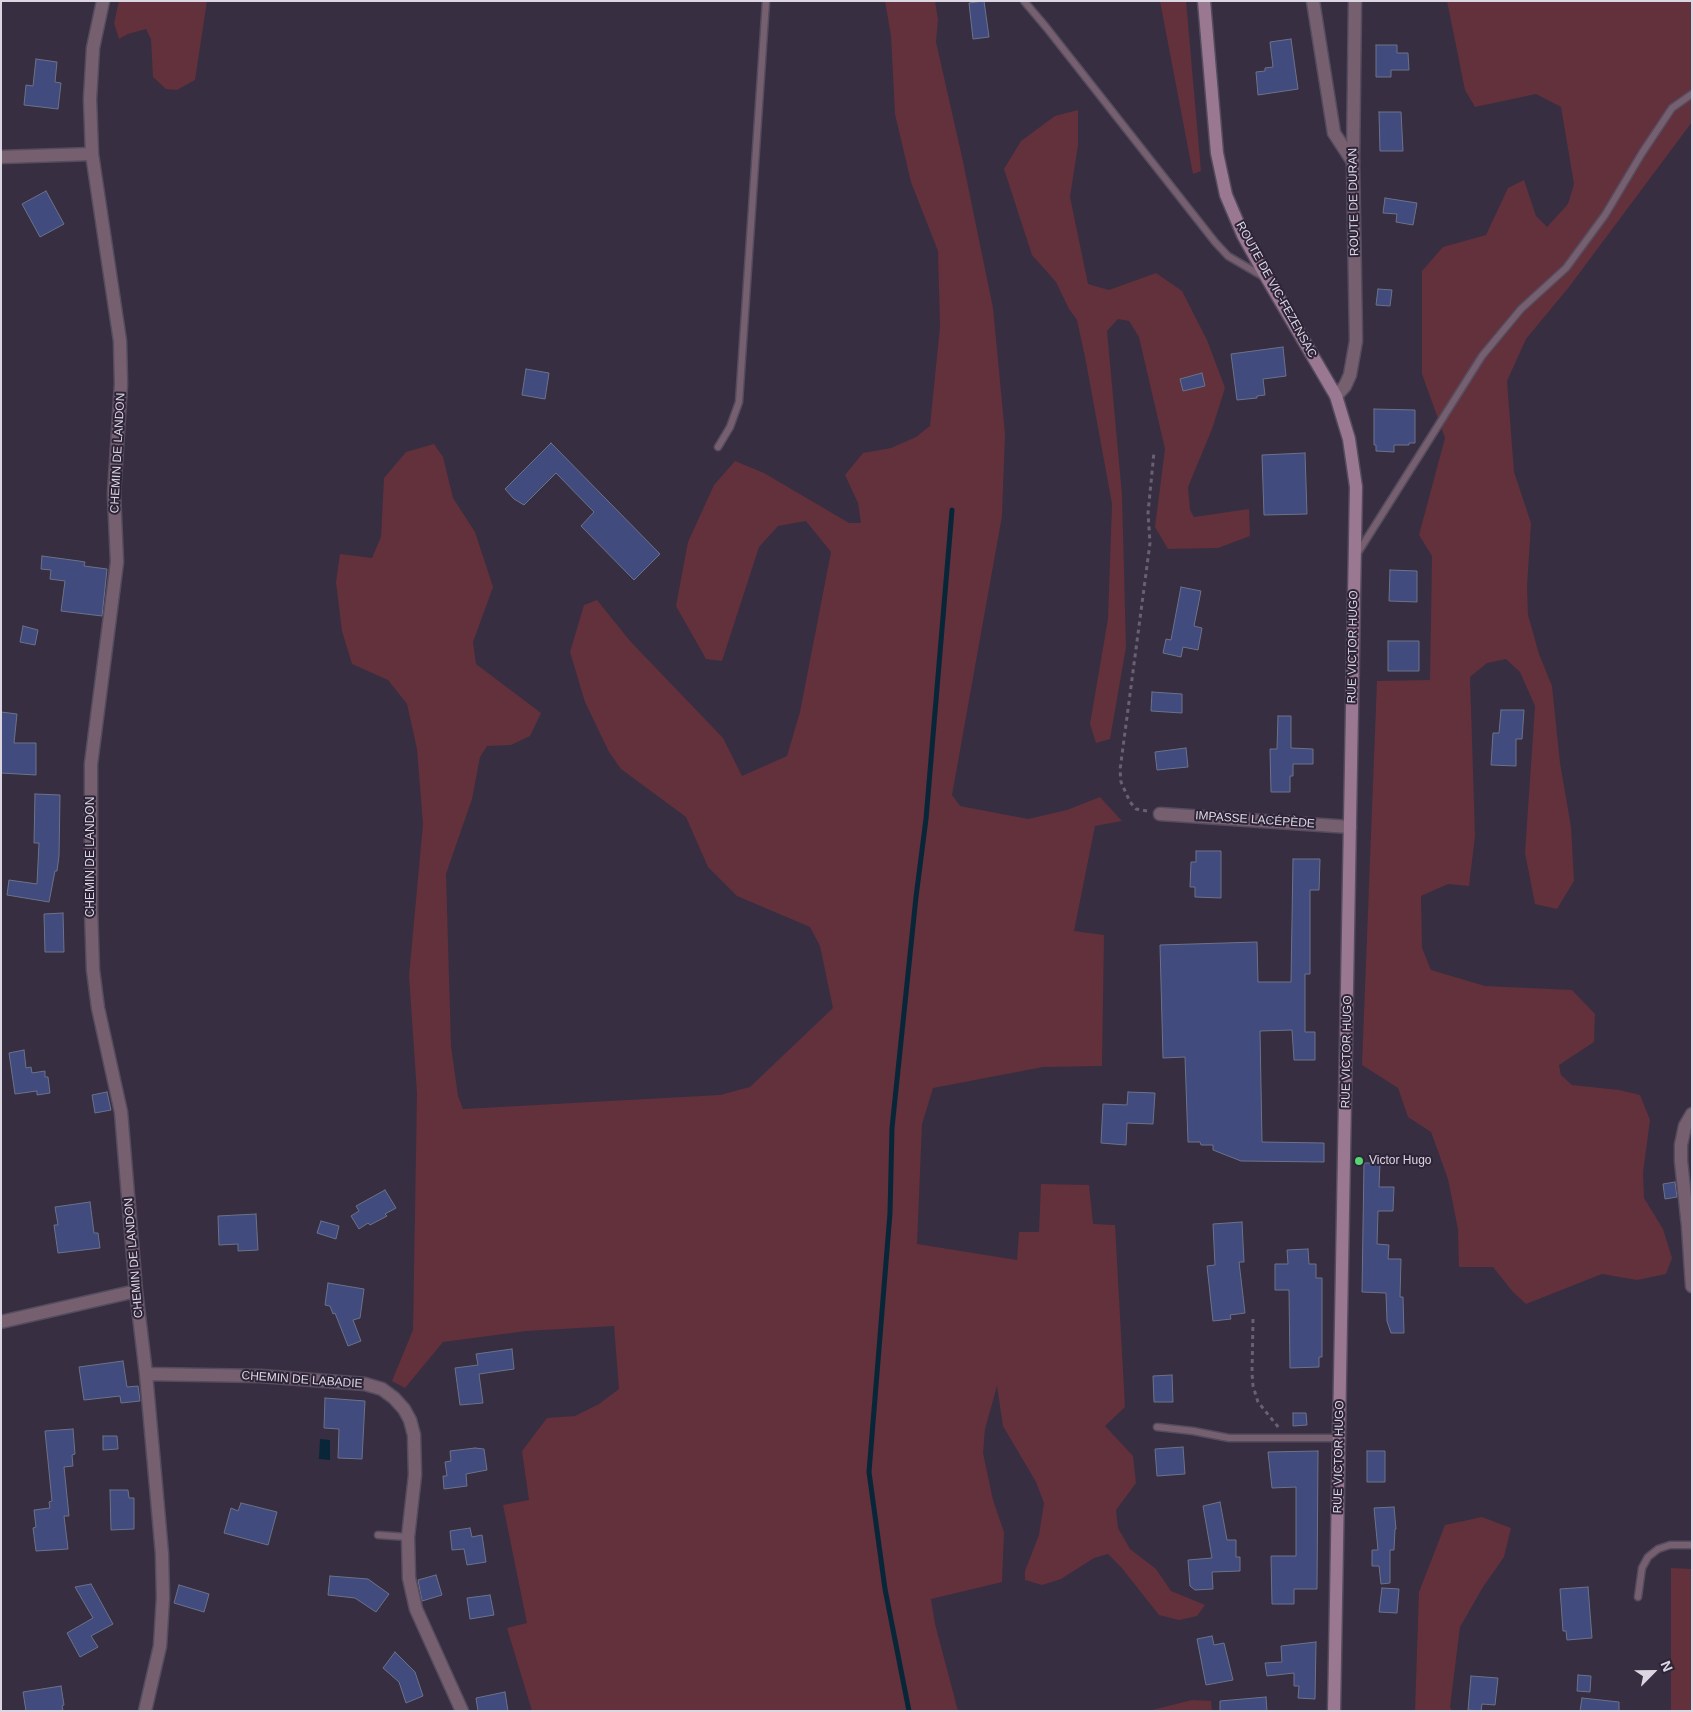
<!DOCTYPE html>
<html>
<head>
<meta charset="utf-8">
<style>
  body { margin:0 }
  #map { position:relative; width:1693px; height:1712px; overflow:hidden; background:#372e42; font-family:Helvetica,sans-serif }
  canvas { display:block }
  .frame { position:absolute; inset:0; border:2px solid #dcd6e3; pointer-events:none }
  .north { position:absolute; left:1628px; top:1647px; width:50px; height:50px; -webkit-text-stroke:4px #2d2438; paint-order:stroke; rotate:67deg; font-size:14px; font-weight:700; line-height:20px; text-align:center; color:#dcd6e3 }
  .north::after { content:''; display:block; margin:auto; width:18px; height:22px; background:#dcd6e3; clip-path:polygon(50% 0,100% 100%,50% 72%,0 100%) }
</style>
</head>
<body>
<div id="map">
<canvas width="1693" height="1712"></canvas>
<div class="frame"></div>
<div class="north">N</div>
</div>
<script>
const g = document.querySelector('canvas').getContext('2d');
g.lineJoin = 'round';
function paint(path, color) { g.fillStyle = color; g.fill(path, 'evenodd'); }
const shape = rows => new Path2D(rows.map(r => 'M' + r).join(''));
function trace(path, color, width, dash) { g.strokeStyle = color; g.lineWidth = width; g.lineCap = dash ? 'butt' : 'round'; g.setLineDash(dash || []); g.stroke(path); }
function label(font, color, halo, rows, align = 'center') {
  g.font = font + ' Helvetica,sans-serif'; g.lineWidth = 4; g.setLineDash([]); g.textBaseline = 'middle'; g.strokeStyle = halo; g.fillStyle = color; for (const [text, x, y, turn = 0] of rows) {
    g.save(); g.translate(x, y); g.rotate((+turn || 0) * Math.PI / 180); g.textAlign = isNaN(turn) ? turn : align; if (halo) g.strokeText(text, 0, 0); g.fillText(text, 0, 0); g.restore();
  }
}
const green = shape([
  [119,1,207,1,195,80,177,90,166,89,153,77,151,39,146,29,128,34,119,39,114,23],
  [885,1,935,1,938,20,936,42,962,157,993,308,1005,434,1002,516,952,795,960,806,1028,819,1067,810,1100,797,1122,821,1095,826,1074,931,1104,935,1102,1066,1043,1067,933,1088,922,1124,917,1244,1017,1260,1019,1232,1039,1232,1041,1184,1089,1185,1093,1224,1115,1225,1125,1407,1105,1426,1133,1456,1136,1483,1116,1510,1118,1528,1130,1549,1156,1569,1171,1591,1205,1605,1197,1616,1179,1620,1159,1615,1121,1567,1108,1554,1094,1558,1061,1579,1042,1585,1025,1580,1025,1571,1039,1535,1044,1503,1036,1482,1003,1426,997,1386,985,1429,983,1453,993,1500,1004,1532,1002,1582,931,1599,935,1624,958,1711,532,1711,507,1628,527,1623,503,1505,529,1500,522,1451,547,1418,575,1416,599,1404,619,1389,614,1326,526,1331,443,1342,405,1388,392,1381,413,1330,417,1093,409,976,423,824,417,749,407,704,388,680,352,664,342,631,336,582,340,554,372,558,381,537,384,478,406,452,434,444,443,457,453,498,475,532,493,587,473,642,476,664,541,713,530,736,511,745,487,746,480,757,472,799,446,874,451,1046,458,1096,463,1109,720,1095,750,1087,833,1008,820,946,810,927,737,896,708,867,686,817,621,769,609,752,585,702,570,652,584,605,597,600,630,641,723,738,742,776,787,756,800,712,831,552,806,521,778,526,759,547,722,661,706,659,676,606,688,542,714,485,735,461,764,473,849,523,861,523,858,503,845,475,863,453,891,448,916,437,930,426,940,327,938,251,911,182,895,114,891,36],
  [1160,1,1186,1,1201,171,1193,174],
  [1447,1,1692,1,1692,122,1569,287,1526,339,1507,381,1514,472,1531,523,1527,587,1528,615,1539,654,1552,686,1560,763,1571,827,1574,881,1557,909,1535,904,1525,853,1535,706,1520,672,1506,659,1487,663,1470,677,1475,836,1469,886,1448,884,1421,896,1422,948,1431,970,1485,986,1572,990,1595,1014,1594,1042,1559,1065,1561,1075,1572,1085,1619,1090,1640,1095,1650,1120,1643,1173,1644,1198,1663,1229,1672,1258,1666,1274,1637,1280,1602,1274,1526,1304,1513,1292,1493,1267,1459,1267,1458,1229,1448,1179,1431,1132,1408,1117,1398,1088,1362,1065,1377,681,1430,680,1432,556,1419,535,1445,438,1422,374,1422,271,1443,247,1486,235,1508,188,1524,180,1536,216,1547,227,1568,204,1574,184,1561,107,1536,94,1475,107,1465,90],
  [1078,110,1078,145,1070,197,1088,284,1109,290,1156,273,1182,291,1207,340,1225,388,1212,429,1188,487,1190,510,1194,517,1249,509,1250,536,1218,548,1168,549,1155,527,1165,449,1139,337,1129,321,1118,319,1107,331,1122,495,1126,647,1110,739,1096,743,1090,724,1108,619,1112,504,1086,362,1077,320,1069,309,1056,282,1032,255,1004,169,1021,141,1055,116],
  [1482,1517,1511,1528,1504,1557,1483,1587,1460,1627,1450,1707,1452,1711,1415,1711,1419,1592,1445,1525],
  [1671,1568,1692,1569,1692,1711,1671,1711],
  [1192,1700,1211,1701,1212,1711,1148,1711]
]);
const water = shape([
  [320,1439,330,1440,330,1460,319,1459]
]);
const stream = shape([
  [909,1711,885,1589,869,1472,890,1213,892,1128,916,897,926,819,952,510]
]);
const building = shape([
  [984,1,989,37,973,39,969,3,984,1],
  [1291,39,1298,89,1258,95,1256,72,1265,71,1265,68,1273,67,1270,42,1291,39],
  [1376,45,1397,45,1397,53,1408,53,1409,70,1391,70,1391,77,1376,77,1376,45],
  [36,59,57,62,55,82,61,83,58,109,24,105,26,85,33,86,36,59],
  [1379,112,1401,112,1403,151,1380,151,1379,112],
  [46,191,64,224,40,237,22,204,46,191],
  [1385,198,1417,203,1413,225,1396,222,1397,214,1383,213,1385,198],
  [1378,289,1392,290,1390,306,1376,305,1378,289],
  [1283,347,1286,376,1263,379,1265,395,1257,396,1257,398,1237,400,1231,354,1283,347],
  [526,369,549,373,545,399,522,395,526,369],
  [1202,373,1205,386,1183,391,1180,379,1202,373],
  [1374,409,1415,410,1415,443,1409,443,1409,445,1394,445,1394,452,1376,451,1376,445,1374,445,1374,409],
  [551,443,660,554,634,580,581,526,594,512,556,473,524,505,514,499,505,489,551,443],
  [1305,453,1307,514,1264,515,1262,455,1305,453],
  [42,556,79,561,85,562,84,566,107,569,102,616,61,611,65,581,50,579,51,570,41,569,42,556],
  [1390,570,1417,571,1417,602,1389,601,1390,570],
  [1181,587,1201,591,1194,626,1202,628,1198,650,1183,647,1181,657,1163,653,1166,639,1171,640,1181,587],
  [23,626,38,630,35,645,20,642,23,626],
  [1388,641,1419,641,1419,671,1388,671,1388,641],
  [1152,692,1182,694,1182,713,1151,711,1152,692],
  [1501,710,1524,710,1522,739,1516,739,1516,766,1491,765,1493,733,1499,733,1501,710],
  [1,712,17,714,14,743,36,743,36,775,1,773,1,712],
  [1278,716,1291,716,1291,748,1313,749,1313,764,1293,764,1293,776,1290,776,1290,792,1271,792,1270,749,1277,749,1278,716],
  [1186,748,1188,767,1157,770,1155,752,1186,748],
  [35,794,60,795,59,856,57,871,55,871,49,902,7,895,9,880,37,884,39,843,34,843,35,794],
  [1196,851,1221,851,1221,898,1195,897,1195,887,1190,887,1191,862,1196,862,1196,851],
  [1293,859,1320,859,1319,890,1310,890,1310,974,1305,974,1305,1032,1315,1032,1315,1060,1294,1060,1292,1030,1260,1031,1262,1142,1324,1143,1324,1162,1241,1161,1213,1150,1213,1145,1201,1145,1200,1142,1188,1142,1185,1057,1163,1058,1160,945,1257,942,1258,982,1291,982,1293,859],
  [63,913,64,952,45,952,44,914,63,913],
  [24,1050,26,1068,31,1067,32,1073,45,1071,45,1077,48,1077,50,1093,37,1095,37,1091,15,1094,9,1053,24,1050],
  [107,1092,111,1110,95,1113,92,1095,107,1092],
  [1128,1092,1155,1093,1153,1124,1127,1123,1126,1145,1101,1143,1103,1104,1127,1105,1128,1092],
  [1364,1163,1380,1163,1379,1187,1394,1187,1393,1211,1378,1211,1377,1244,1389,1245,1388,1259,1401,1259,1400,1297,1403,1297,1404,1333,1391,1333,1387,1321,1386,1293,1362,1292,1364,1163],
  [1675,1182,1677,1197,1665,1199,1663,1184,1675,1182],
  [385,1190,396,1208,385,1214,387,1216,370,1225,368,1223,359,1229,351,1216,359,1211,356,1206,385,1190],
  [90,1202,94,1233,98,1233,100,1248,58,1253,54,1225,58,1225,55,1207,90,1202],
  [256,1214,258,1250,238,1251,238,1244,219,1245,218,1216,256,1214],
  [321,1221,339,1226,336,1239,317,1233,321,1221],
  [1242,1222,1244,1262,1239,1262,1245,1313,1230,1315,1231,1319,1213,1321,1207,1266,1215,1265,1213,1224,1242,1222],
  [1308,1249,1309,1264,1316,1264,1316,1278,1322,1278,1322,1357,1319,1357,1319,1367,1290,1368,1289,1290,1275,1290,1275,1264,1288,1264,1287,1250,1308,1249],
  [328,1283,364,1289,360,1318,353,1320,361,1341,348,1346,335,1313,333,1314,330,1306,325,1305,328,1283],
  [512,1349,514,1369,479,1374,483,1403,460,1405,455,1368,478,1365,476,1354,512,1349],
  [123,1361,127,1387,138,1386,140,1401,121,1403,120,1396,84,1400,79,1367,123,1361],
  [1172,1375,1173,1402,1154,1402,1153,1376,1172,1375],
  [325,1398,365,1401,362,1459,338,1458,339,1429,324,1428,325,1398],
  [1293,1413,1306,1413,1307,1425,1293,1426,1293,1413],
  [73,1429,75,1454,72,1455,73,1466,64,1467,69,1516,64,1516,68,1549,36,1551,33,1528,36,1527,34,1510,50,1508,49,1502,52,1501,45,1431,73,1429],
  [103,1436,117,1436,118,1449,103,1450,103,1436],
  [1183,1447,1185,1474,1157,1476,1155,1449,1183,1447],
  [475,1448,484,1449,487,1470,466,1474,467,1486,444,1489,443,1476,447,1476,445,1462,451,1461,450,1451,475,1448],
  [1318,1451,1317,1589,1294,1589,1294,1604,1272,1604,1271,1556,1296,1556,1296,1487,1272,1488,1268,1452,1318,1451],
  [1367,1451,1385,1451,1385,1482,1367,1482,1367,1451],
  [110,1490,128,1490,129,1498,134,1498,134,1529,111,1530,110,1490],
  [1220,1502,1227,1540,1236,1540,1236,1557,1240,1557,1240,1571,1212,1572,1213,1589,1195,1590,1190,1586,1188,1560,1212,1558,1203,1506,1220,1502],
  [241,1503,277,1512,268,1545,224,1533,231,1508,238,1511,241,1503],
  [1394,1507,1396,1529,1395,1529,1394,1550,1390,1550,1390,1583,1381,1584,1379,1566,1372,1566,1372,1550,1378,1550,1374,1508,1394,1507],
  [470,1528,472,1537,482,1535,486,1562,467,1565,464,1549,452,1550,450,1531,470,1528],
  [436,1575,442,1595,422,1601,418,1580,436,1575],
  [330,1576,368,1579,389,1594,376,1612,355,1598,328,1595,330,1576],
  [91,1584,113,1624,91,1636,98,1647,80,1657,67,1633,93,1618,75,1587,91,1584],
  [179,1585,209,1594,204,1612,174,1603,179,1585],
  [1588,1587,1592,1638,1567,1640,1566,1631,1563,1631,1560,1589,1588,1587],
  [1382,1588,1399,1589,1397,1613,1379,1612,1382,1588],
  [490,1595,494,1615,470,1619,467,1598,490,1595],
  [1212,1636,1214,1645,1224,1643,1233,1680,1206,1685,1197,1639,1212,1636],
  [1316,1642,1315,1699,1298,1698,1299,1686,1294,1686,1294,1673,1267,1676,1265,1663,1282,1662,1281,1646,1316,1642],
  [395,1652,415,1672,423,1696,406,1703,399,1682,383,1668,395,1652],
  [1578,1675,1591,1676,1590,1692,1577,1691,1578,1675],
  [1471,1676,1498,1678,1495,1705,1482,1704,1481,1711,1468,1710,1471,1676],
  [61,1686,64,1705,62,1706,63,1711,26,1711,23,1692,61,1686],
  [505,1692,508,1711,478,1711,476,1698,505,1692],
  [1266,1697,1267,1711,1220,1711,1220,1701,1266,1697],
  [1582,1698,1619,1702,1619,1711,1580,1711,1582,1698]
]);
const path = shape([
  [1147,811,1136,809,1130,802,1121,782,1120,770,1150,543,1148,513,1154,452],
  [1253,1319,1252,1373,1253,1386,1258,1402,1279,1428]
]);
const service = shape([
  [1024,1,1046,27,1215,242,1228,256,1264,277],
  [718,447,730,427,739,402,766,1],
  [1357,554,1482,356,1521,309,1566,268,1605,215,1642,153,1672,108,1692,94],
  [1157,1427,1193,1431,1229,1438,1339,1438],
  [378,1535,408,1537],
  [1638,1597,1642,1568,1648,1557,1658,1549,1670,1545,1692,1545]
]);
const minor = shape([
  [103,1,93,48,90,99,92,154,120,341,121,384,114,494,117,562,91,764,91,909,93,970,98,1008,121,1112,136,1291,146,1374,162,1554,163,1598,160,1646,145,1711],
  [1313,1,1334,133,1353,162],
  [1,157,92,154],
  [1160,814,1350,827],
  [1692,1114,1685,1126,1681,1145,1681,1161,1688,1226,1692,1286],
  [1,1322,136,1291],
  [146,1374,261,1376,365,1384,382,1389,394,1398,404,1409,410,1420,414,1435,415,1475,408,1537,409,1578,416,1609,462,1711]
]);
const tertiary = shape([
  [1336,396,1345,386,1350,375,1356,341,1353,162,1355,1]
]);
const secondary = shape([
  [1204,1,1217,153,1226,195,1243,235,1267,278,1336,396,1349,439,1356,487,1334,1711]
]);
const markers = [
  [1359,1161,5,"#55d671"]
];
const streetNames = [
  ["ROUTE DE DURAN",1354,202,-91],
  ["ROUTE DE VIC-FEZENSAC",1276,290,61],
  ["CHEMIN DE LANDON",118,453,-87],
  ["RUE VICTOR HUGO",1353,647,-89],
  ["IMPASSE LACÉPÈDE",1255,820,4],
  ["CHEMIN DE LANDON",91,857,-90],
  ["RUE VICTOR HUGO",1347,1052,-89],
  ["CHEMIN DE LANDON",134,1258,-95],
  ["CHEMIN DE LABADIE",302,1380,4],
  ["RUE VICTOR HUGO",1339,1457,-89]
];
const poiNames = [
  ["Victor Hugo",1369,1161]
];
paint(green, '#62313b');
paint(water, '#092639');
trace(stream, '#092639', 5);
paint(building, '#414b7d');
trace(building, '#6c7289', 1);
trace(service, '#554c5f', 9);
trace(minor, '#554c5f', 15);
trace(tertiary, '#554c5f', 15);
trace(secondary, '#554c5f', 15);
trace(path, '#696173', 3, [4, 4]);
trace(service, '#766070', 6);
trace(minor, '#766070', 12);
trace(tertiary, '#766070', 12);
trace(secondary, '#9b7892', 12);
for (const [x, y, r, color] of markers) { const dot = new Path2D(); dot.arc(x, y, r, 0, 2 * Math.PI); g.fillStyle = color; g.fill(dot); trace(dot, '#2d2438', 2); }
label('12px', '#dcd6e3', '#2d2438', streetNames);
label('12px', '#dcd6e3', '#2d2438', poiNames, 'left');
</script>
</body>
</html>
